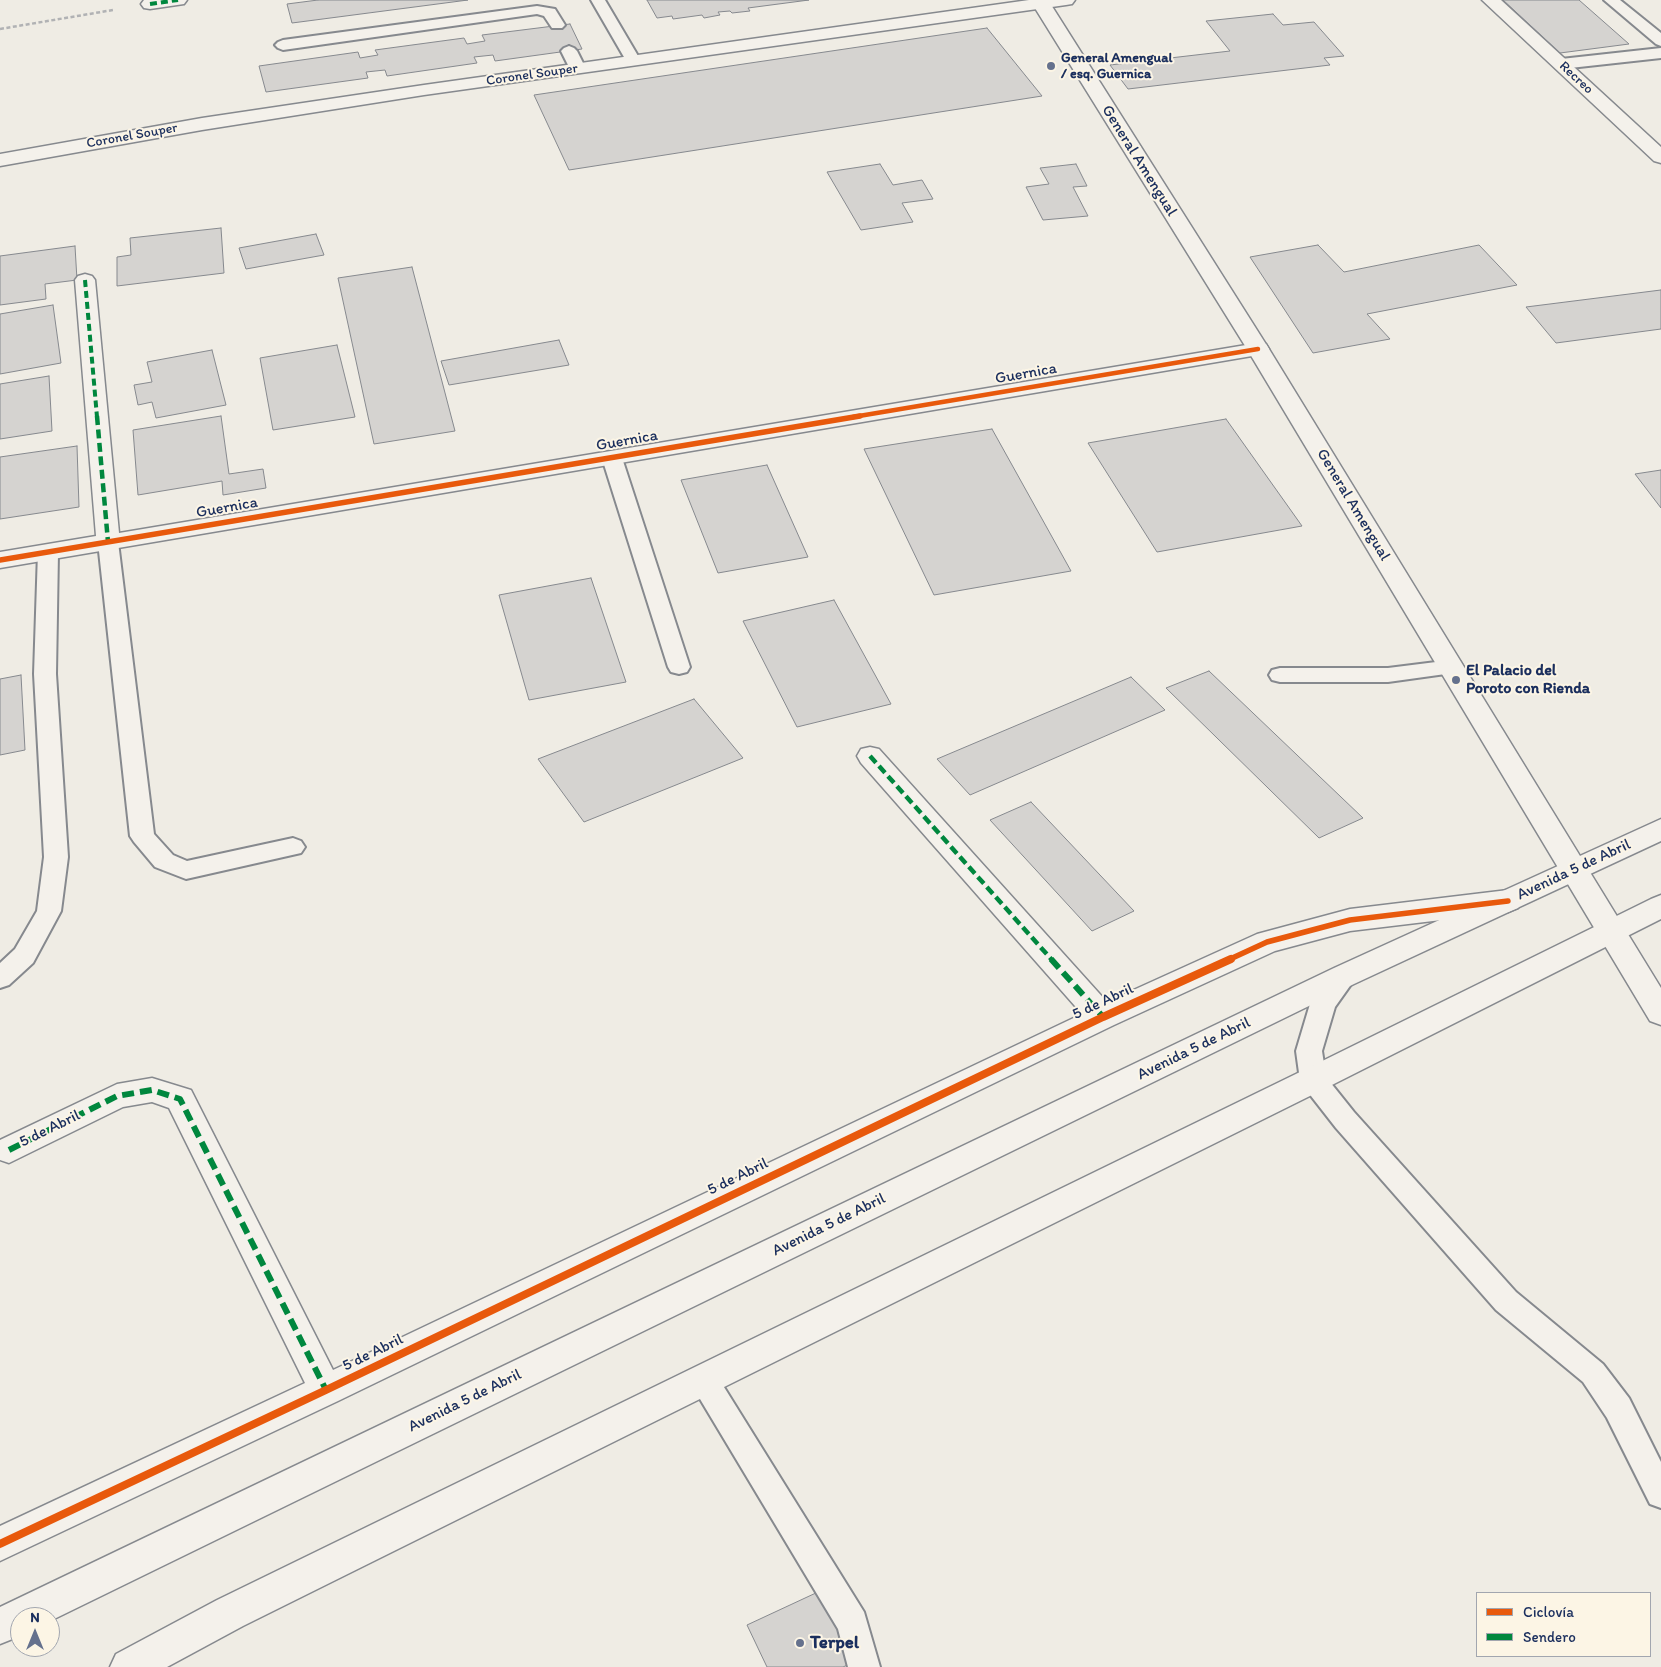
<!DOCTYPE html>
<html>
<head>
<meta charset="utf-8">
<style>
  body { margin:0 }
  #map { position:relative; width:1661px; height:1667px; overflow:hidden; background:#efece4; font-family:Itim,sans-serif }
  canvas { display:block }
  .legend { position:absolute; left:1476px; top:1592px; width:175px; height:65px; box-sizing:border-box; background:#fcf5e5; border:1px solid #a2a6af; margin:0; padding:6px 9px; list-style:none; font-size:15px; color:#1b2f5e }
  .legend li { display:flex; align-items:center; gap:10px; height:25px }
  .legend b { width:25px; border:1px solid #a2a6af }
  .north { position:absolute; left:10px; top:1607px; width:50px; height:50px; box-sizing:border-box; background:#fcf5e5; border:1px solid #a2a6af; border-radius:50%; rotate:0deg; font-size:14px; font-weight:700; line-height:20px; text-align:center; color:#1b2f5e }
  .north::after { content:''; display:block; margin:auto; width:18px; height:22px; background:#65718d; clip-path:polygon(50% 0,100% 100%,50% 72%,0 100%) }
</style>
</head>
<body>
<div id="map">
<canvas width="1661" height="1667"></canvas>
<ul class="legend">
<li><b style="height:6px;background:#e8590c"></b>Ciclovía</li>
<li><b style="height:6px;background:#00873e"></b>Sendero</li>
</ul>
<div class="north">N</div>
</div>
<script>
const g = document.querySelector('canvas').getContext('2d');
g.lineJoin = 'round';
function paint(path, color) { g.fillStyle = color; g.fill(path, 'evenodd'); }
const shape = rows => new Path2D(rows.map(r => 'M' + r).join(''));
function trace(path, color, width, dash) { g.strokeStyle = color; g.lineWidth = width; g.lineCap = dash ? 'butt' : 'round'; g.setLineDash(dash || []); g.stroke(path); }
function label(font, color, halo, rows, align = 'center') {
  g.font = font + ' Itim,sans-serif'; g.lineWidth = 4; g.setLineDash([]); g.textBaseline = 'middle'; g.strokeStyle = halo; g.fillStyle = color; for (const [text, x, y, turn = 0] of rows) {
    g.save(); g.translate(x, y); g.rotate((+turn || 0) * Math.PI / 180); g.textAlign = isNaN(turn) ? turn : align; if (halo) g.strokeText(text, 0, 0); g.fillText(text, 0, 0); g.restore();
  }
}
const building = shape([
  [318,0,468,0,292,23,287,4,318,0],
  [647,0,809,0,748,8,750,11,732,13,730,11,718,12,720,15,704,18,702,15,673,19,672,16,657,18,647,0],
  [1503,0,1579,0,1629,44,1560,53,1503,0],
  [1273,14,1283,25,1314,22,1344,56,1324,58,1330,65,1128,89,1110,65,1230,51,1206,21,1273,14],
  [570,24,582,49,495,61,493,55,474,57,477,63,387,76,385,70,366,72,368,78,266,92,259,66,358,52,360,58,378,55,375,50,464,38,467,44,485,41,482,35,570,24],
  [987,28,1042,96,569,170,534,95,987,28],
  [880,164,893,185,922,180,933,199,902,203,913,222,861,230,827,172,880,164],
  [1076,164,1087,186,1073,187,1088,216,1043,220,1026,187,1049,184,1040,168,1076,164],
  [221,228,224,273,117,286,117,257,131,255,130,238,221,228],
  [316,234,324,255,246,269,239,248,316,234],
  [1318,245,1344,272,1479,245,1517,285,1367,314,1390,339,1313,353,1250,257,1318,245],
  [75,246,77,280,45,284,46,299,0,305,0,256,75,246],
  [412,267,455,431,374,444,338,278,412,267],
  [1661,290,1661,329,1556,343,1526,307,1661,290],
  [53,305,61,363,0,374,0,314,53,305],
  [559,340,569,365,449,385,441,361,559,340],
  [337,345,355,417,273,430,260,358,337,345],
  [212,350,226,405,156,418,152,402,138,405,134,385,152,382,147,362,212,350],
  [49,376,52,431,0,439,0,384,49,376],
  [221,416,229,474,263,469,266,488,223,495,222,481,138,495,133,430,221,416],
  [1226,419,1302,526,1157,552,1088,443,1226,419],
  [992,429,1071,571,934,595,864,449,992,429],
  [77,446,79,507,0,519,0,457,77,446],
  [767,465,808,557,718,573,681,480,767,465],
  [1661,470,1661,508,1635,474,1661,470],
  [591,578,626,682,529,700,499,595,591,578],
  [834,600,891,704,797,727,743,621,834,600],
  [1209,671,1363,818,1319,838,1166,688,1209,671],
  [21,675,25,750,0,755,0,679,21,675],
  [1131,677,1165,710,970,795,937,759,1131,677],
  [694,699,743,758,584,822,538,759,694,699],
  [1031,802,1134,911,1092,931,990,820,1031,802],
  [818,1592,854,1662,843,1667,767,1667,747,1625,818,1592]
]);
const path = shape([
  [0,29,113,10]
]);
const lane = shape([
  [591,0,605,0,641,61,638,64,628,64,591,0],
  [1604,0,1620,0,1661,33,1661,46,1656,44,1604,0],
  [537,6,555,9,565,25,562,28,552,28,544,16,537,14,283,50,278,48,275,45,278,42,283,40,537,6],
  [569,46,574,48,577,51,586,69,583,72,573,72,570,69,561,51,564,48,569,46],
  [1661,48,1661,58,1561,69,1556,67,1553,64,1556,61,1561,59,1661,48],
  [612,452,619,454,622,458,690,667,687,672,679,674,671,672,668,667,602,458,605,454,612,452],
  [108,536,115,537,118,542,154,834,173,855,187,861,293,838,301,841,305,847,301,853,186,879,155,867,134,842,130,836,98,542,101,537,108,536],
  [48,546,55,547,58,552,56,674,68,857,61,911,33,963,9,985,0,988,0,963,15,949,37,911,44,857,34,674,38,552,41,547,48,546],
  [1452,660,1460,662,1463,667,1460,672,1388,682,1280,682,1272,680,1269,675,1272,670,1280,668,1388,668,1452,660],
  [1344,966,1353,969,1357,976,1335,1007,1322,1051,1326,1077,1354,1112,1516,1292,1603,1364,1629,1398,1661,1462,1661,1508,1650,1504,1607,1418,1583,1382,1496,1310,1336,1128,1304,1087,1300,1080,1296,1051,1310,1004,1335,969,1344,966],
  [704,1367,714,1371,864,1612,880,1667,848,1667,838,1629,694,1389,689,1380,694,1371,704,1367]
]);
const street = shape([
  [144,0,187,0,184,4,150,9,144,8,141,4,144,0],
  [1029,0,1075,0,1072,4,1066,5,424,95,202,130,0,166,0,154,202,118,424,85,1029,0],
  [1482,0,1501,0,1661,147,1661,163,1654,161,1482,0],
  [85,274,92,276,95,280,119,533,1258,343,1266,344,1269,349,1266,354,1258,355,0,568,0,552,96,536,75,280,78,276,85,274],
  [870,747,879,749,1107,1002,1257,934,1350,909,1508,890,1518,894,1522,901,1518,908,1508,912,1350,931,1275,951,1114,1025,338,1401,0,1561,0,1526,305,1383,169,1108,152,1102,123,1107,9,1163,0,1160,0,1140,117,1084,152,1078,191,1090,333,1370,1082,1014,861,763,857,756,861,749,870,747]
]);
const secondary = shape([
  [1030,0,1048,0,1269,349,1661,988,1661,1025,1650,1021,1247,349,1030,0]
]);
const primary = shape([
  [1661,819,1661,841,1354,984,50,1621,50,1617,20,1617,20,1636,0,1644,0,1607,1334,968,1661,819],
  [1661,895,1661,919,1324,1089,243,1626,167,1667,110,1667,116,1654,217,1600,1302,1071,1651,899,1661,895]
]);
const quietFar2 = shape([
  [150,4,178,0],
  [85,280,97,417]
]);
const quietFar1 = shape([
  [97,416,108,542],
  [870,756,1052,960]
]);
const quiet = shape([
  [1051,959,1103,1017],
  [9,1150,117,1096,152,1090,180,1099,326,1390]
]);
const cyclewayFar2 = shape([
  [853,417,1258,349]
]);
const cyclewayFar1 = shape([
  [0,560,860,416],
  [1228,960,1267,942,1350,920,1508,901]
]);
const cycleway = shape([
  [0,1544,326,1390,1103,1017,1231,959]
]);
const markers = [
  [1051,66,5,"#65718d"],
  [1456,680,5,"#65718d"],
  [800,1643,5,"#65718d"]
];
const farPoinames = [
  ["General Amengual",1061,58],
  ["/ esq. Guernica",1061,74]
];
const farStreetnames = [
  ["Coronel Souper",532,75,-8],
  ["Recreo",1576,78,43],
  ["Coronel Souper",132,136,-10]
];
const streetNames = [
  ["General Amengual",1139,161,58],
  ["Guernica",1026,374,-10],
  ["Guernica",627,441,-10],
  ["General Amengual",1353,505,59],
  ["Guernica",227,508,-10],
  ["Avenida 5 de Abril",1574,870,-25],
  ["5 de Abril",1103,1002,-25],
  ["Avenida 5 de Abril",1194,1049,-26],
  ["5 de Abril",50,1129,-26],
  ["5 de Abril",738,1177,-26],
  ["Avenida 5 de Abril",829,1225,-26],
  ["5 de Abril",373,1353,-26],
  ["Avenida 5 de Abril",465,1401,-26]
];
const poiNames = [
  ["El Palacio del",1466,671],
  ["Poroto con Rienda",1466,689]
];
const nearPoinames = [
  ["Terpel",810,1643]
];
paint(building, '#d5d3d0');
trace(building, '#86898e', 1);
trace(lane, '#86898e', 4);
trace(street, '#86898e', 3);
trace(secondary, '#86898e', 3);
trace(primary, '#86898e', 3);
trace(path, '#b1b2b4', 2.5, [4, 2.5]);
paint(lane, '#f4f1eb');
paint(street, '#f4f1eb');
paint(secondary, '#f4f1eb');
paint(primary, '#f4f1eb');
trace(quietFar2, '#00873e', 4, [7, 4]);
trace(quietFar1, '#00873e', 4.5, [9, 4.5]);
trace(quiet, '#00873e', 6, [12, 6]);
trace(cyclewayFar2, '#e8590c', 4.5);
trace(cyclewayFar1, '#e8590c', 5.5);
trace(cycleway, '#e8590c', 8);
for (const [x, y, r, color] of markers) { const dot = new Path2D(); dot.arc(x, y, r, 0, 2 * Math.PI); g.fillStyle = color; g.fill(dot); trace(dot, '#fcf5e5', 2); }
label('bold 14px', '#1b2f5e', '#fcf5e5', farPoinames, 'left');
label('14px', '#1b2f5e', '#fcf5e5', farStreetnames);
label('16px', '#1b2f5e', '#fcf5e5', streetNames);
label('bold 16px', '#1b2f5e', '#fcf5e5', poiNames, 'left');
label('bold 19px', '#1b2f5e', '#fcf5e5', nearPoinames, 'left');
</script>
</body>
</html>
